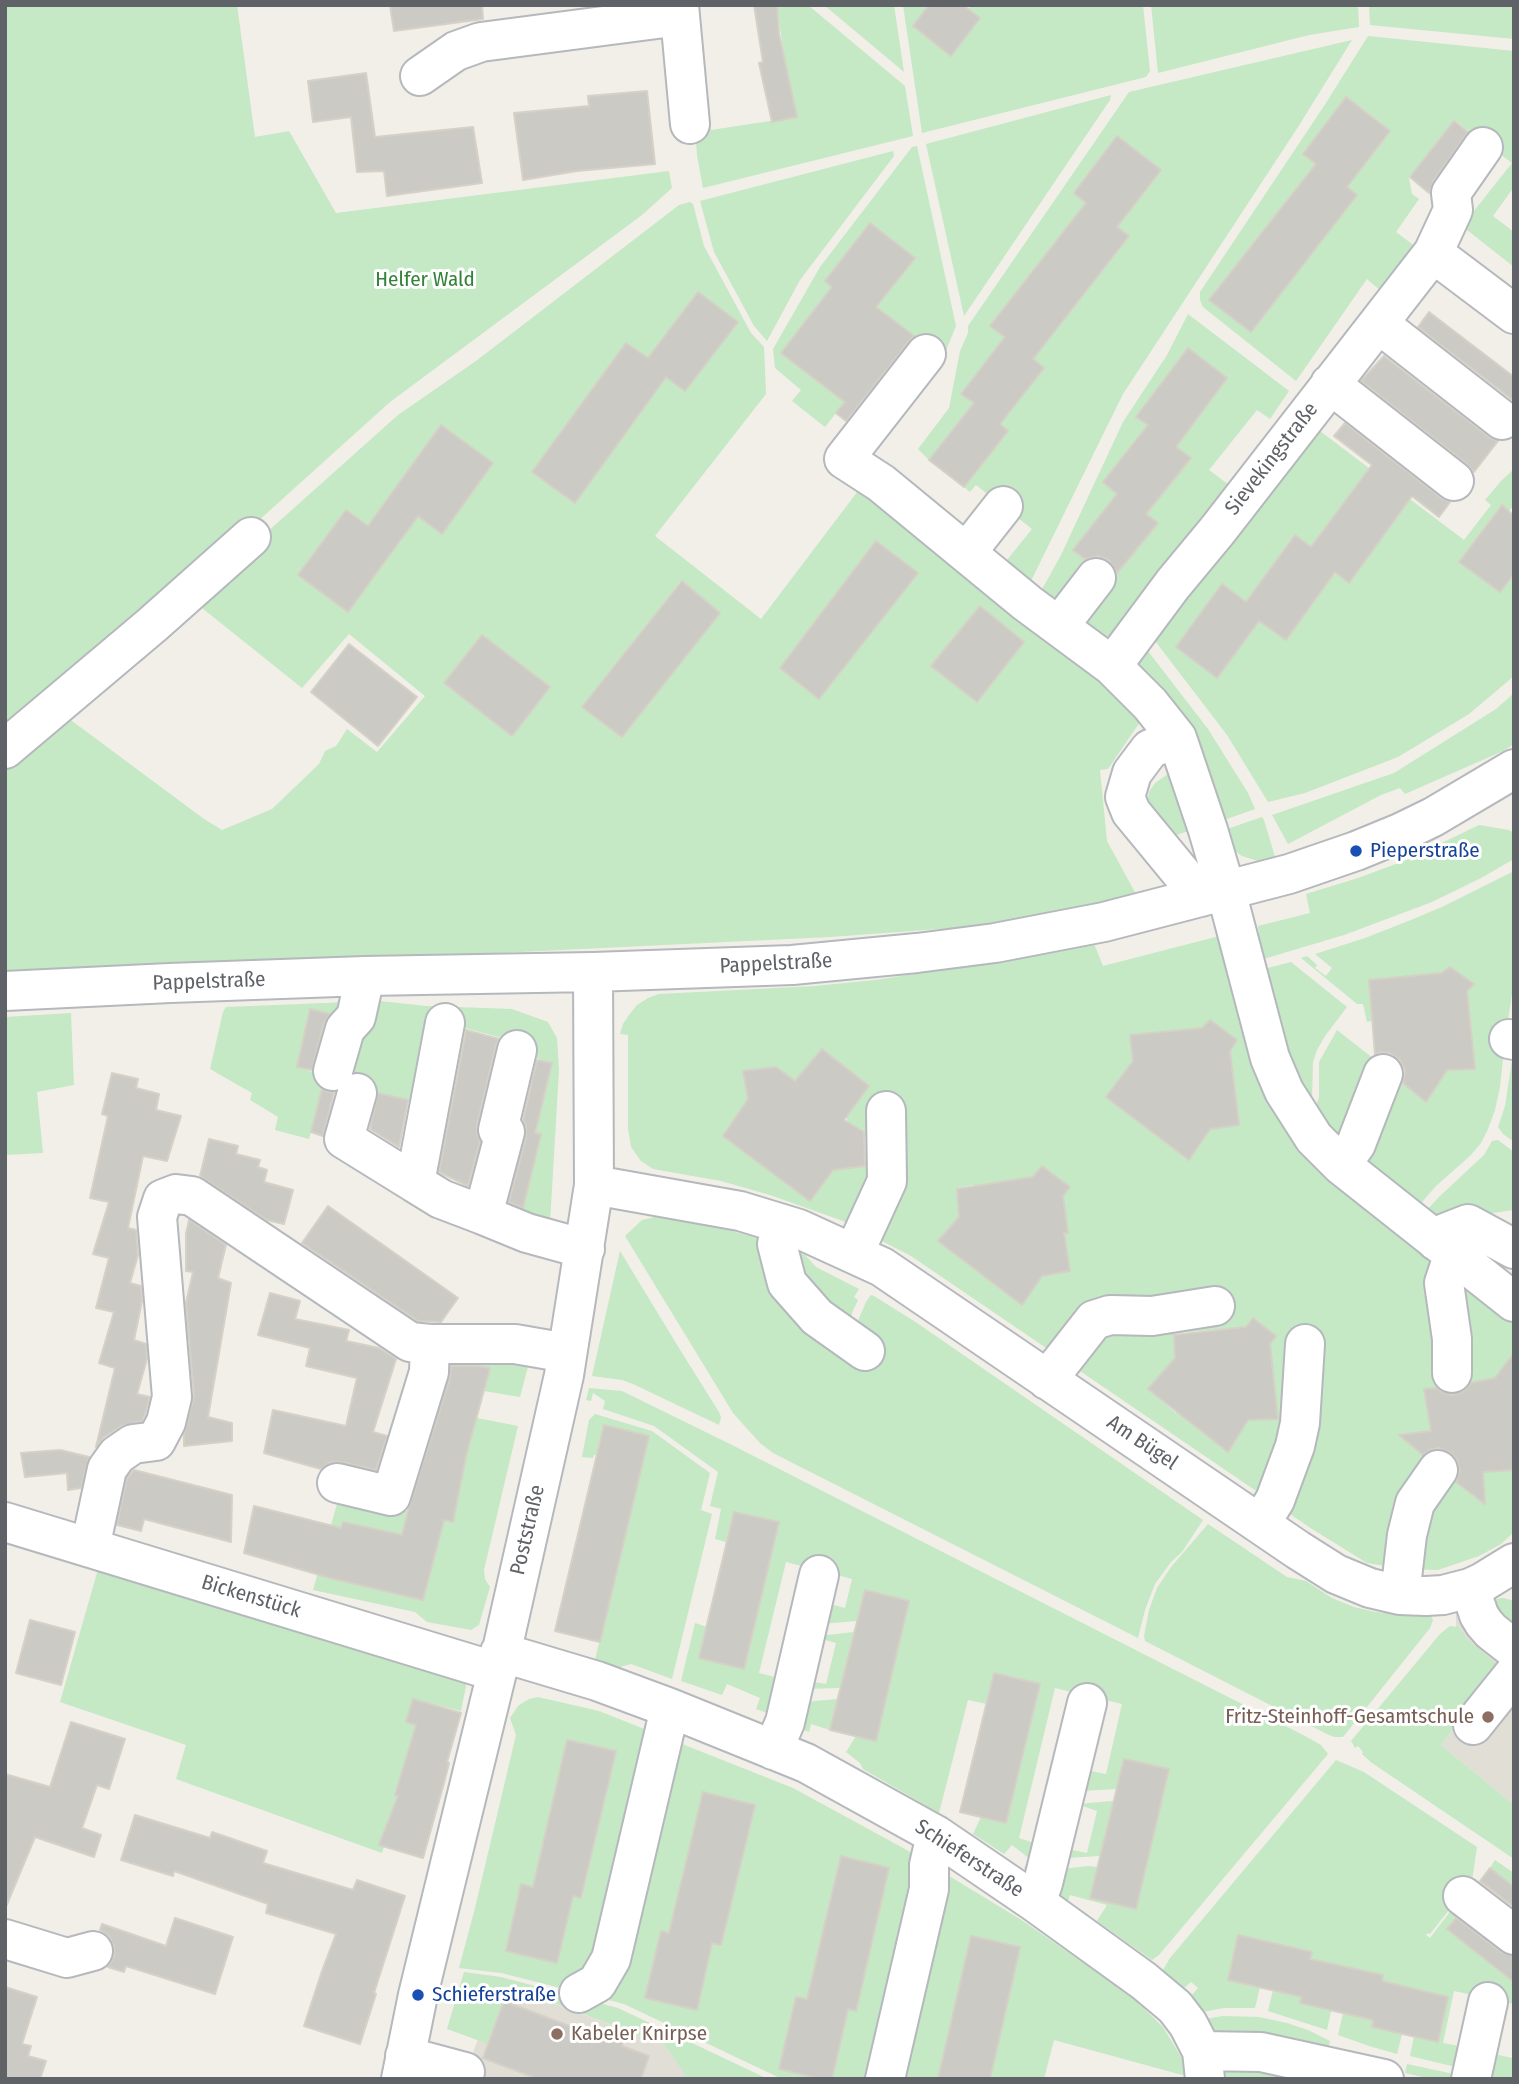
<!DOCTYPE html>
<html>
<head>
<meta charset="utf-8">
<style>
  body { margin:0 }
  #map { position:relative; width:1519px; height:2084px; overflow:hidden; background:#f1efe8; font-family:"Fira Sans Condensed",sans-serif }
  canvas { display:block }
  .frame { position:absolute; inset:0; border:7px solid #5f6368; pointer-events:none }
</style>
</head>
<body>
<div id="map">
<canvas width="1519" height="2084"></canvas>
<div class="frame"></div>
</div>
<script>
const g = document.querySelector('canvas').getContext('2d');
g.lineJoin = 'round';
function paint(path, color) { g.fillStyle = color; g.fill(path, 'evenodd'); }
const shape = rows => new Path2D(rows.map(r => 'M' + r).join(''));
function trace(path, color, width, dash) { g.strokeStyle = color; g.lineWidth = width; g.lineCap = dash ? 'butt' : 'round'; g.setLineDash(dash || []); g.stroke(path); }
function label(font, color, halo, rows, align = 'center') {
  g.font = font + ' "Fira Sans Condensed",sans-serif'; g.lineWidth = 6; g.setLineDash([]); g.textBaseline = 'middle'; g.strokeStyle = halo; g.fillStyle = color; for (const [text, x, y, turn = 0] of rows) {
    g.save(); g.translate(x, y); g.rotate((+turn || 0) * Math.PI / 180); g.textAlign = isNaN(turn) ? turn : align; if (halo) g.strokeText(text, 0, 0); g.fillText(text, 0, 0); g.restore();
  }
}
const education = shape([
  [1503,1598,1514,1601,1514,1805,1441,1745,1485,1688,1499,1666,1465,1638,1459,1627,1456,1627,1456,1612],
  [499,1983,705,2060,699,2079,463,2079]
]);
const green = shape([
  [5,5,237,5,255,137,289,131,336,213,669,171,672,188,642,215,390,402,196,577,5,737],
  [777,5,808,5,905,86,913,136,703,188,697,155,695,127,710,122,711,130,796,117,784,58],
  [824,5,894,5,904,72],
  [903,5,929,5,951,56,980,18,968,9,971,5,1143,5,1150,71,1146,77,922,133],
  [1151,5,1358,5,1359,27,1309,35,1158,73],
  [1369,5,1514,5,1514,39,1370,25],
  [1368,36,1514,51,1514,187,1493,216,1514,232,1514,267,1462,226,1512,163,1454,120,1409,178,1412,194,1419,199,1396,232,1416,247,1382,292,1367,279,1296,381,1203,307,1200,300,1200,292,1324,106],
  [1346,97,1390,131,1347,187,1356,195,1251,332,1209,300,1316,164,1303,153],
  [1352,40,1298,127,1123,394,1028,587,1003,565,1032,529,976,485,970,492,964,487,1008,431,1000,424,1043,368,1033,359,1129,237,1117,227,1117,137,1074,193,1086,203,991,326,1005,337,961,393,974,404,929,460,918,449,949,408,960,351,968,333,968,326,1129,92],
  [1111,95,1110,100,964,316,926,144],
  [917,146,956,326,943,358,902,328,825,427,792,401,801,390,775,368,773,349,820,267,912,147],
  [870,223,914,258,870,316,782,353,832,287,825,281],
  [893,151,894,156,800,280,767,341,754,326,714,252,700,201],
  [690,202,693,204,704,246,751,333,764,347,766,394,655,536,761,619,861,487,1067,651,1142,719,1108,769,1100,770,1107,841,1137,896,994,925,830,937,292,963,130,965,5,974,5,762,64,715,204,819,222,830,272,809,319,764,325,751,336,746,347,729,377,752,425,696,349,634,302,688,197,604,256,542,398,415,476,361,679,205],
  [698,292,738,322,685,391,666,377,575,503,533,473,626,343,648,358],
  [441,426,493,463,442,533,390,495],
  [346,510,396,547,348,612,298,575],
  [876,541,918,573,819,699,780,668],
  [681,581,719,613,622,737,582,707],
  [980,606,1024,642,976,702,931,666],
  [482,635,550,688,512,736,444,684],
  [1188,314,1289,391,1270,419,1257,410,1209,470,1229,485,1113,635,1103,638,1040,593,1061,555,1123,422,1167,355],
  [1188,348,1227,378,1176,447,1191,458,1146,514,1158,523,1111,580,1073,550,1117,494,1103,482,1148,425,1136,417],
  [1312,425,1464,540,1491,505,1485,500,1501,481,1514,469,1514,505,1509,511,1501,505,1459,561,1500,592,1514,574,1514,676,1469,714,1398,757,1305,793,1268,802,1227,735,1149,633],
  [1353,490,1394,520,1348,582,1335,572,1286,640,1259,621,1217,678,1176,647,1222,584,1246,602,1294,535,1311,547],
  [1141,642,1208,729,1248,793,1255,809,1221,821,1135,668],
  [1514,693,1514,744,1503,751,1405,794,1400,788,1381,795,1288,844,1272,815,1394,773,1496,709],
  [1177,772,1194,829,1168,838,1147,802,1149,792,1155,783,1168,774],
  [1262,817,1264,820,1276,860,1258,861,1242,856,1232,849,1221,831],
  [1479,825,1509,830,1514,833,1514,859,1481,878,1432,902,1344,935,1257,961,1251,937,1259,935,1258,926,1310,913,1306,894,1358,878,1409,859,1411,861,1425,854,1425,851],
  [1514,871,1514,982,1506,1032,1500,1087,1495,1110,1488,1129,1481,1143,1471,1155,1436,1186,1416,1209,1377,1178,1314,1112,1319,1097,1319,1062,1337,1030,1374,1059,1378,1054,1401,1073,1397,1079,1426,1101,1438,1071,1475,1069,1467,991,1473,984,1450,967,1442,973,1370,980,1372,1021,1367,1022,1363,1004,1357,1004,1301,958,1307,956,1317,965,1315,968,1326,976,1332,968,1315,954,1365,938,1411,920,1444,906],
  [1227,934,1259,1060,1514,1318,1514,1378,1490,1384,1481,1381,1462,1384,1462,1389,1440,1391,1439,1387,1424,1389,1431,1431,1408,1442,1430,1460,1435,1456,1458,1475,1455,1481,1476,1498,1484,1487,1483,1465,1491,1472,1514,1470,1514,1532,1501,1544,1479,1556,1438,1570,1404,1569,1367,1563,1312,1529,911,1256,843,1221,770,1195,721,1181,653,1169,641,1161,631,1147,628,1128,628,1035,620,1034,623,1024,629,1015,637,1005,648,998,659,994,815,986,875,980,982,964,1093,941,1103,966],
  [1210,1020,1237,1040,1230,1051,1189,1160,1106,1097,1116,1083,1135,1077,1202,1028],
  [822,1050,869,1086,858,1101,845,1106,848,1125,853,1125,865,1133,869,1165,819,1172,810,1200,723,1136,730,1125,735,1129,752,1117,743,1071,776,1067,786,1074,788,1082,808,1078],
  [1042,1166,1070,1187,1054,1205,1060,1254,1068,1254,1070,1270,1032,1278,1022,1288,1030,1294,1022,1305,991,1282,968,1255,963,1261,938,1241,947,1231,954,1235,960,1227,957,1188,973,1185,974,1192,993,1183,1011,1180,1026,1184],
  [1254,1318,1275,1336,1270,1344,1278,1419,1242,1420,1228,1451,1201,1431,1205,1426,1181,1407,1176,1413,1148,1389,1159,1376,1165,1381,1177,1375,1174,1333,1246,1327],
  [1291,962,1347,1007,1325,1036,1317,1050,1313,1062,1312,1099,1295,1082,1260,970],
  [380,1001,426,1006,512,1009,548,1022,557,1038,559,1070,550,1223,522,1213,541,1135,535,1133,551,1063,530,1056,506,1035,502,1038,465,1028,459,1023,433,1017,410,1101,376,1092,346,1081,366,1002],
  [349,1002,349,1014,333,1012,332,1014,310,1009,297,1067,325,1076,309,1139,275,1130,278,1117,250,1100,252,1093,210,1069,223,1012,226,1007],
  [71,1013,74,1085,37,1092,43,1153,5,1155,5,1017],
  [1514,1047,1514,1142,1503,1134,1498,1127,1505,1106],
  [1498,1140,1514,1152,1514,1210,1486,1214,1441,1229,1423,1214,1440,1196,1484,1155,1492,1141],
  [655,1217,718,1227,757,1238,770,1266,857,1323,866,1302,871,1295,874,1296,917,1323,1203,1520,1182,1552,1171,1562,1155,1584,1145,1610,1138,1638,773,1453,760,1443,733,1413,625,1236,642,1220],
  [620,1251,682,1353,719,1412,721,1417,719,1425,633,1384,622,1380,592,1376],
  [796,1252,805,1255,816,1267,859,1289,854,1297,858,1300,852,1313,850,1329,808,1293],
  [447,1354,530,1359,520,1397,484,1391,477,1418,518,1426,484,1570,485,1579,490,1587,479,1625,471,1630,427,1622,415,1612,313,1590,338,1500,408,1511],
  [589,1388,622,1391,730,1444,1305,1736,1321,1745,1328,1754,1159,1955,1152,1960,1097,1921,1107,1905,1070,1895,1068,1901,1055,1892,1062,1869,1088,1866,1097,1867,1090,1898,1136,1908,1169,1769,1124,1759,1117,1789,1081,1791,1086,1770,1106,1774,1122,1704,1055,1688,1019,1838,1040,1845,1032,1875,1024,1868,1030,1859,1012,1845,1004,1854,973,1834,981,1817,1006,1823,1039,1684,995,1673,987,1704,968,1700,939,1813,863,1769,860,1763,846,1752,856,1736,876,1740,909,1601,865,1591,857,1621,821,1624,826,1603,845,1608,852,1579,786,1562,759,1673,778,1678,770,1714,756,1709,760,1698,727,1684,722,1695,681,1681,695,1623,707,1627,744,1669,779,1523,734,1512,726,1542,715,1539,721,1509,710,1506,718,1472,654,1426,603,1409,605,1401,593,1393,591,1401,586,1400],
  [595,1414,652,1431,710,1473,701,1510,712,1514,672,1679,631,1664,613,1669,594,1664,649,1436,604,1425,596,1455,594,1455,593,1458,582,1457,589,1420],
  [1208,1524,1287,1577,1306,1581,1332,1598,1354,1607,1375,1612,1431,1616,1433,1620,1430,1628,1343,1737,1334,1737,1327,1734,1145,1641,1144,1636,1149,1610,1157,1588,1171,1567],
  [103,1552,469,1671,461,1711,413,1699,418,1725,382,1853,176,1779,186,1745,60,1702],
  [1503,1598,1514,1601,1514,1630,1500,1616,1496,1599],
  [1450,1626,1459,1627,1466,1638,1499,1666,1485,1688,1441,1745,1514,1805,1514,1859,1372,1763,1362,1754,1363,1752,1358,1746,1355,1748,1351,1741,1440,1634],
  [854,1632,841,1688,805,1689,808,1681,826,1684,836,1643,818,1638,818,1636],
  [538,1697,599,1711,793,1788,905,1849,1023,1921,1131,1996,1163,2027,1183,2060,1186,2076,1054,2040,1044,2079,990,2079,1020,1947,972,1936,938,2079,832,2079,848,2009,856,2011,889,1868,841,1857,807,1999,796,1997,779,2068,821,2079,782,2079,624,2004,501,1973,459,1968,475,1908,516,1735,510,1718,518,1706,529,1699],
  [567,1740,616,1752,582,1898,573,1896,557,1963,506,1951,521,1885,533,1887],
  [703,1793,754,1805,721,1945,712,1943,696,2010,645,1998,661,1931,669,1933],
  [838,1699,830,1730,811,1724,809,1732,796,1727,803,1702],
  [1336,1760,1364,1772,1477,1847,1472,1881,1430,1934,1428,1933,1426,1935,1430,1938,1455,1905,1461,1910,1447,1929,1514,1982,1514,2004,1454,1991,1443,2043,1465,2047,1464,2069,1410,2056,1414,2036,1438,2042,1448,1997,1382,1981,1382,1975,1310,1959,1311,1952,1239,1935,1260,1987,1255,2008,1224,2008,1202,2012,1191,1996,1198,1988,1191,1982,1183,1989,1163,1970,1170,1958],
  [1113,1801,1100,1856,1066,1858,1067,1849,1087,1853,1097,1811,1077,1804],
  [1495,1860,1514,1873,1514,1887,1490,1868],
  [464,1972,501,1977,618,2008,768,2079,682,2079,685,2074,665,2045,509,1986,488,2044,447,2029],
  [1273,1990,1302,1997,1301,2004,1331,2011,1327,2030,1268,2011],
  [1343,2013,1373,2020,1372,2027,1402,2034,1397,2054,1369,2046,1338,2035],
  [1223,2016,1259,2017,1287,2023,1308,2030,1330,2041,1327,2055,1214,2037,1205,2019],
  [1514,2052,1514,2079,1481,2079,1490,2053,1512,2058],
  [1222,2059,1333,2079,1225,2079],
  [1407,2064,1463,2076,1460,2079,1431,2079,1405,2073]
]);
const building = shape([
  [390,5,482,5,483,19,394,31,390,5],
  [754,5,777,5,779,34,797,117,772,122,759,63,763,62,754,5],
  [929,5,963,5,980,18,951,56,913,26,929,5],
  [366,73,375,137,473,127,482,183,387,196,384,171,357,172,351,117,313,122,308,81,366,73],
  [647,91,655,164,577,171,523,180,514,113,589,106,588,96,647,91],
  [1346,97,1390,131,1347,187,1357,195,1251,332,1209,300,1316,164,1303,154,1346,97],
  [1454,121,1468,132,1433,181,1429,193,1410,177,1454,121],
  [1117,136,1161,170,1117,227,1129,236,1033,359,1044,368,1000,424,1008,431,964,487,929,460,974,403,961,394,1005,337,990,326,1086,203,1074,193,1117,136],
  [870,223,915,258,876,307,914,336,909,341,846,421,836,413,845,402,781,353,832,287,825,281,870,223],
  [698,292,738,322,685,391,666,377,575,503,532,472,626,343,648,358,698,292],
  [1429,312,1514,377,1514,401,1418,327,1429,312],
  [1188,348,1227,378,1176,447,1191,458,1146,514,1158,523,1117,573,1109,560,1098,556,1085,559,1073,550,1117,494,1103,482,1148,425,1136,417,1188,348],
  [1384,356,1489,437,1498,441,1474,472,1467,464,1361,381,1384,356],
  [1345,423,1441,498,1450,502,1439,517,1412,496,1349,583,1335,572,1286,640,1259,621,1217,678,1176,647,1222,584,1246,602,1295,535,1311,547,1372,465,1334,436,1345,423],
  [441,425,493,463,442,534,418,516,348,612,298,575,346,510,368,526,441,425],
  [1502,505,1514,516,1514,574,1500,592,1459,562,1502,505],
  [876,541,918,573,819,699,780,668,876,541],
  [682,581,720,613,622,737,582,707,682,581],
  [980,606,1024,642,977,702,931,666,980,606],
  [482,635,550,687,512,736,444,683,482,635],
  [349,644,417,697,378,746,311,692,349,644],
  [1450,967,1474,984,1467,991,1475,1069,1447,1070,1426,1102,1403,1083,1405,1071,1400,1060,1390,1053,1380,1052,1375,1054,1369,980,1442,973,1450,967],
  [310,1009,330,1014,324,1023,312,1070,297,1067,310,1009],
  [1210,1020,1237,1040,1230,1051,1239,1125,1210,1129,1189,1160,1106,1097,1133,1061,1130,1035,1202,1028,1210,1020],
  [466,1030,499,1039,496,1045,477,1125,477,1135,480,1141,468,1186,439,1172,466,1030],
  [822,1049,869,1086,844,1120,864,1132,865,1166,833,1170,810,1201,723,1136,748,1099,743,1071,776,1067,795,1081,822,1049],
  [537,1060,552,1063,535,1133,541,1134,523,1208,509,1202,526,1138,526,1127,523,1120,537,1060],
  [112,1073,138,1079,136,1088,159,1094,156,1110,181,1116,167,1161,143,1156,128,1228,136,1230,138,1255,130,1283,141,1286,142,1301,134,1340,146,1344,147,1359,137,1394,150,1397,145,1414,142,1421,121,1426,104,1437,96,1447,115,1368,99,1363,114,1312,96,1308,109,1258,93,1254,109,1202,90,1198,108,1116,102,1114,112,1073],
  [322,1089,328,1092,334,1092,323,1136,311,1132,322,1089],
  [378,1093,408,1100,399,1147,370,1129,378,1093],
  [209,1139,238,1146,236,1154,260,1160,258,1167,267,1170,264,1182,293,1190,284,1224,267,1220,200,1176,209,1139],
  [1042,1166,1070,1187,1063,1196,1068,1233,1064,1233,1070,1271,1042,1276,1022,1305,938,1241,959,1217,957,1189,1033,1177,1042,1166],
  [328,1206,458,1298,441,1322,418,1321,302,1243,328,1206],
  [189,1220,226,1245,218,1278,231,1283,208,1417,232,1423,232,1441,184,1446,184,1435,194,1396,186,1303,193,1272,186,1271,186,1234,189,1220],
  [270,1293,300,1301,295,1319,349,1330,346,1341,379,1348,396,1359,373,1432,387,1436,376,1470,341,1462,330,1462,321,1469,264,1453,273,1410,346,1426,357,1378,306,1366,310,1348,258,1335,270,1293],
  [1253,1318,1276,1336,1270,1344,1278,1419,1248,1420,1228,1452,1148,1389,1175,1358,1174,1335,1246,1327,1253,1318],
  [1514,1353,1514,1470,1483,1472,1485,1504,1456,1482,1460,1471,1457,1460,1451,1453,1439,1448,1429,1450,1423,1455,1399,1435,1431,1431,1424,1389,1437,1388,1442,1392,1451,1395,1462,1392,1471,1383,1495,1378,1514,1353],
  [451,1366,477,1366,490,1368,466,1456,453,1522,444,1520,423,1600,330,1578,244,1553,254,1506,341,1528,343,1522,402,1535,409,1507,450,1378,451,1366],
  [604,1425,649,1436,600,1642,555,1631,604,1425],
  [60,1450,89,1457,81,1488,68,1490,67,1473,25,1477,21,1453,60,1450],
  [134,1470,232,1495,231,1542,144,1519,141,1531,117,1525,127,1478,134,1470],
  [734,1512,779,1522,744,1669,699,1658,734,1512],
  [865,1590,909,1601,876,1741,830,1730,865,1590],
  [30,1620,75,1632,61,1685,16,1673,30,1620],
  [994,1673,1040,1684,1006,1823,960,1812,994,1673],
  [413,1699,461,1713,447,1762,449,1763,444,1783,423,1858,379,1845,398,1796,395,1795,416,1725,406,1722,413,1699],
  [71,1722,125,1739,109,1789,97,1785,82,1828,101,1835,94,1857,35,1837,5,1909,5,1774,50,1787,71,1722],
  [567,1740,616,1751,581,1898,573,1896,557,1963,506,1951,521,1884,533,1887,567,1740],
  [1124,1759,1169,1769,1136,1909,1090,1898,1124,1759],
  [703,1792,755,1805,721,1945,712,1943,697,2010,645,1998,661,1931,669,1933,703,1792],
  [135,1815,210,1838,212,1832,267,1851,263,1863,353,1890,357,1880,405,1896,374,1993,376,1994,360,2044,304,2026,322,1971,336,1934,266,1913,268,1904,174,1871,173,1876,121,1860,135,1815],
  [841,1856,889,1868,856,2011,848,2009,832,2079,821,2079,779,2069,796,1997,807,1999,841,1856],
  [1490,1868,1514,1887,1514,1907,1480,1881,1490,1868],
  [175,1918,233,1937,215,1994,126,1966,124,1972,108,1967,114,1957,114,1946,109,1936,100,1930,102,1924,166,1946,175,1918],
  [1456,1918,1501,1952,1514,1956,1514,1982,1447,1929,1456,1918],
  [1238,1935,1312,1952,1310,1959,1383,1975,1382,1981,1448,1997,1438,2042,1372,2027,1373,2020,1300,2003,1302,1997,1228,1980,1238,1935],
  [971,1936,1020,1947,1004,2018,990,2079,938,2079,971,1936],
  [5,1987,37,1997,22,2044,31,2046,28,2056,46,2061,40,2079,5,2079,5,1987],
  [504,2001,588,2033,590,2029,623,2041,622,2046,649,2056,641,2079,538,2079,483,2058,504,2001]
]);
const minor = shape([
  [680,16,690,124],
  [420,76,456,51,481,42,680,16,679,5],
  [1433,253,1514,314],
  [1379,324,1502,420],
  [926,354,844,459,881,483,1027,603,1112,666,1150,704,1177,738,1208,830,1226,891,1270,1058,1284,1091,1314,1138,1341,1165,1514,1302],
  [1330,384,1454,481],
  [966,553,1003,506],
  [1059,626,1096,578],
  [1112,666,1173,584,1217,531,1433,253,1453,210,1451,193,1483,147],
  [1177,738,1150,749,1132,773,1125,797,1131,812,1201,897],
  [5,749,152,625,251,537],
  [5,991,170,983,365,976,593,972,792,965,917,953,995,943,1104,922,1289,874,1356,851,1400,833,1433,817,1514,769],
  [445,1023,415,1183,441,1199,483,1215],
  [1509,1039,1514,1040],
  [517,1050,498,1130,505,1132,483,1215,527,1233,585,1249],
  [333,1071,345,1029,356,1017,365,976],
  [357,1093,344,1139,415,1183],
  [1341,1165,1356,1144,1383,1074],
  [594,1185,740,1211,799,1229,882,1267,1298,1550,1336,1574,1370,1588,1400,1595,1426,1596,1443,1595,1470,1588,1483,1582,1514,1563],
  [782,1224,777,1244,787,1283,817,1317,865,1351],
  [1436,1241,1445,1233,1468,1224,1514,1249],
  [854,1253,887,1181,886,1111],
  [1452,1373,1452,1339,1444,1283,1449,1268,1456,1257],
  [1047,1380,1094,1320,1110,1315,1152,1316,1215,1306],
  [337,1483,391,1496,429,1372,430,1344],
  [5,1522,497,1672],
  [1260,1524,1275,1500,1295,1446,1300,1423,1305,1344],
  [90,1548,107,1469,117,1455,133,1444,156,1441,166,1422,172,1397,157,1217,163,1199,176,1194,192,1196,410,1342,430,1344,515,1344,567,1353],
  [1470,1588,1479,1615,1484,1623,1491,1631,1514,1649],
  [1400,1595,1407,1535,1415,1503,1438,1470],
  [500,1652,597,1681,670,1708,806,1763,936,1835,1036,1903,1144,1981,1175,2007,1188,2024,1202,2051,1205,2079],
  [1473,1725,1514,1674],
  [773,1750,785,1722,819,1575],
  [1463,1896,1514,1935],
  [1036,1903,1043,1883,1087,1703],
  [5,1939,67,1958,93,1951],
  [579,1993,597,1983,611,1959,670,1708],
  [1202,2051,1261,2052,1384,2079],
  [405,2056,465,2072],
  [401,2079,418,1995,497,1672,564,1375,594,1185,593,972],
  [885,2079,929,1889,929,1865,936,1835],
  [1471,2079,1488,2002]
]);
const markers = [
  [1356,851,7,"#1a4fb4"],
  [1488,1717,7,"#8d6e63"],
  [418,1995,7,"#1a4fb4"],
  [557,2034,7,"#8d6e63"]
];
const parkNames = [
  ["Helfer Wald",425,280]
];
const streetNames = [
  ["Sievekingstraße",1272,459,-52],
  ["Pappelstraße",776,964,-3],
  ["Pappelstraße",209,982,-2],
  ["Am Bügel",1142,1443,34],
  ["Poststraße",528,1530,-77],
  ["Bickenstück",251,1597,17],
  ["Schieferstraße",969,1859,33]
];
const transitNames = [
  ["Pieperstraße",1370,851],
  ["Schieferstraße",432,1995]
];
const educationNames = [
  ["Fritz-Steinhoff-Gesamtschule",1474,1717],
  ["Kabeler Knirpse",571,2034,"left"]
];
paint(education, '#e1ded6');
paint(green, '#c5e8c5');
paint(building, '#cccac5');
trace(building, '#d6d1c6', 2);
trace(minor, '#b5b8bc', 42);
trace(minor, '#fff', 38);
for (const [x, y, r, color] of markers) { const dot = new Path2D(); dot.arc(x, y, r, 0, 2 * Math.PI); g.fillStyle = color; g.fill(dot); trace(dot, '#fff', 2.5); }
label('21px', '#348238', '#fff', parkNames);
label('21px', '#5f6368', '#fff', streetNames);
label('21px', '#164399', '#fff', transitNames, 'left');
label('21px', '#785e54', '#fff', educationNames, 'right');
</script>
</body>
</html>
